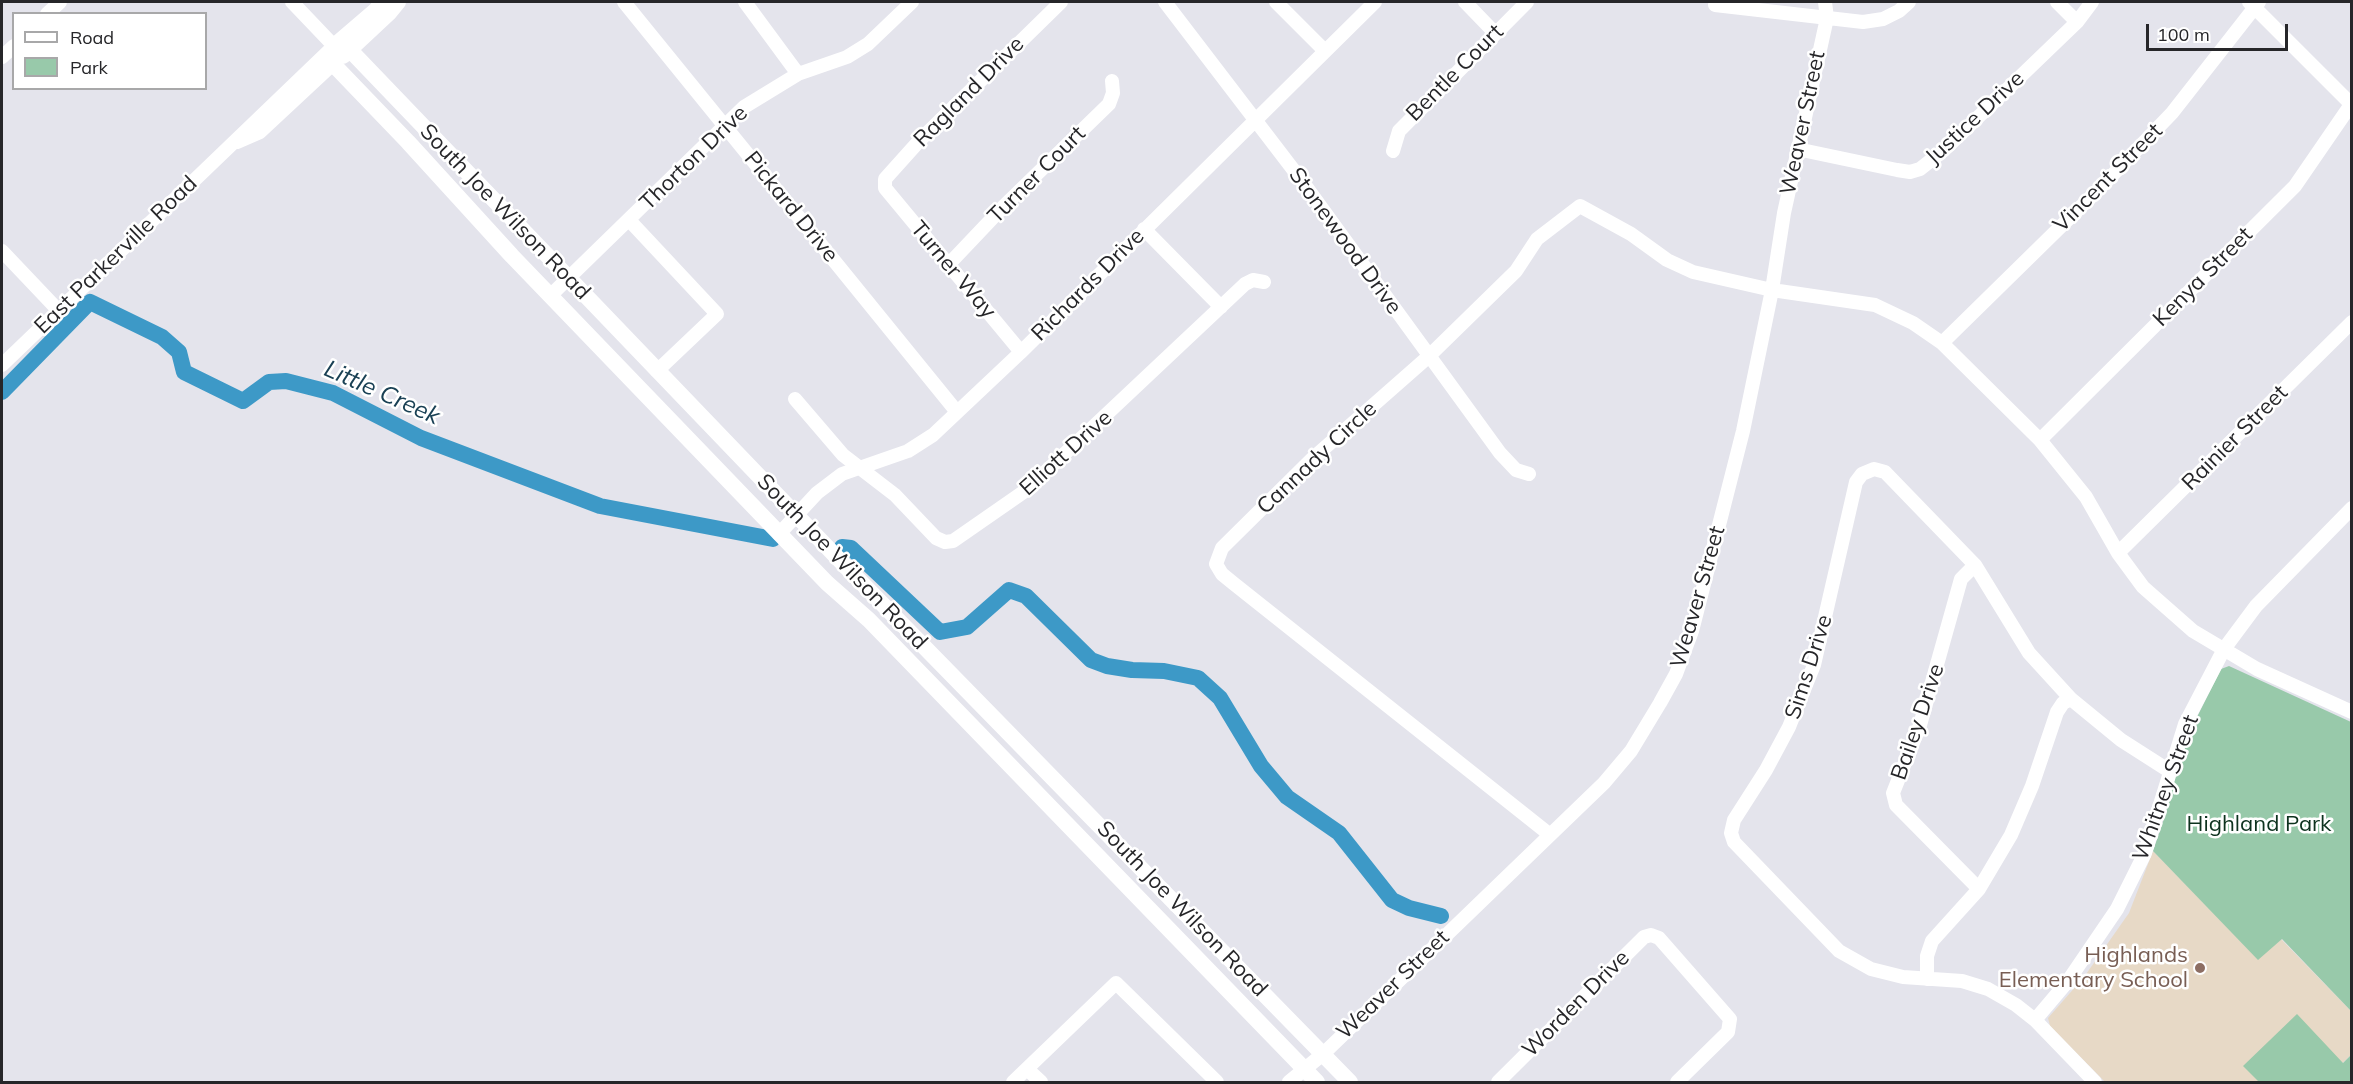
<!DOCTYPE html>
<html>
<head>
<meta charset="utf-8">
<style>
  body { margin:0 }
  #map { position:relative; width:2353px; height:1084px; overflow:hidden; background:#e4e4ec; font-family:Mulish,sans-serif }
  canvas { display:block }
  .frame { position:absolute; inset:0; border:3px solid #262629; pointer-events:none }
  .legend { position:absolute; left:12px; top:12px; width:195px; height:78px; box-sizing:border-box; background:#fff; border:2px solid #a8a8a9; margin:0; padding:8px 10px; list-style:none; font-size:18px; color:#262629 }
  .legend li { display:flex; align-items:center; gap:12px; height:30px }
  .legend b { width:30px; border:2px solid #a8a8a9 }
  .scale { position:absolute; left:2146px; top:24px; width:142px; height:27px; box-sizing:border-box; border:3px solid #262629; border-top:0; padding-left:8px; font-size:18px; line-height:21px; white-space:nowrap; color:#262629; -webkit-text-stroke:4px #fff; paint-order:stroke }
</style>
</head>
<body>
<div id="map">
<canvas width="2353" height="1084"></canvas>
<div class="frame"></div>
<ul class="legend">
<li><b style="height:8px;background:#fff"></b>Road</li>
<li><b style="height:16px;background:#98c9aa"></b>Park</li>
</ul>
<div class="scale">100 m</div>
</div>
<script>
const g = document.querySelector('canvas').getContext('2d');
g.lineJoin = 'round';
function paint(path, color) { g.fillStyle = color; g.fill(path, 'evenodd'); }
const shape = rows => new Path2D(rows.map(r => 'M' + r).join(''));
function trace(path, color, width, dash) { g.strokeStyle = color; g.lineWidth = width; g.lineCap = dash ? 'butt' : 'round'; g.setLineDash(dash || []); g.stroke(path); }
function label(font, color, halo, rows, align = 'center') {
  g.font = font + ' Mulish,sans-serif'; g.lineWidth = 5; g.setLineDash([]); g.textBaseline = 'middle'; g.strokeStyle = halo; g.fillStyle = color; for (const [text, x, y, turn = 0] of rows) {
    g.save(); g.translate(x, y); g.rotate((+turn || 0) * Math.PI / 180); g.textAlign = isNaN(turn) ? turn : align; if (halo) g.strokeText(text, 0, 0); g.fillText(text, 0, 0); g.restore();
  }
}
const education = shape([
  [2153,851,2258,959,2281,939,2351,1011,2351,1055,2322,1082,2105,1082,2050,1026,2048,1018,2084,977,2129,913]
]);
const green = shape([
  [2229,666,2351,722,2351,1011,2282,939,2258,960,2153,851,2166,813,2178,766,2195,721,2221,669],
  [2297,1014,2343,1063,2351,1055,2351,1082,2259,1082,2243,1066]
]);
const river = shape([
  [2,392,90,302,162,337,179,352,184,372,243,401,269,382,286,381,333,393,421,438,600,506,773,539],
  [842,547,851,548,940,632,967,627,1009,590,1026,596,1091,660,1107,666,1132,670,1164,671,1198,678,1220,698,1261,766,1287,797,1339,833,1392,900,1409,908,1441,916]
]);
const minor = shape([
  [624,2,957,412],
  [745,2,798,74],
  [1165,2,1305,185,1500,453,1516,470,1529,474],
  [1276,2,1325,51],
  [1465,2,1495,33],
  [2057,2,2077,22],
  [2249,2,2352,105],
  [1715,5,1863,22,1883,19,1899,11,1909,2],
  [47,14,60,2],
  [2,57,14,46],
  [237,142,260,132,333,64],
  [1797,149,1897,170,1910,172,1920,169,1944,150,2077,22,2092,2],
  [1393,151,1399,131,1527,2],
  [629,220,717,314,657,371],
  [1144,229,1221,307],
  [2,251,58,310],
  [949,264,1004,206,1109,104,1113,93,1112,81],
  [550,296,744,107,798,74,847,57,868,44,912,2],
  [1942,343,2099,189,2172,113,2259,2],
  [1021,352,885,188,885,179,920,140,1061,2],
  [2,365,334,46,292,2],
  [795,399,843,455,895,495,936,538,945,542,953,541,1025,491,1245,284,1253,280,1264,282],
  [2040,440,2295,186,2352,103],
  [779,534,817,493,842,474,908,451,933,435,1021,352,1375,2],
  [2118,553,2352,322],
  [1975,565,1961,579,1920,725,1893,793,1896,805,1979,889],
  [1549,834,1233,583,1222,574,1216,564,1222,548,1312,459,1428,357,1516,271,1537,239,1580,206,1631,234,1667,260,1693,272,1772,290,1875,305,1913,323,1942,343,2040,440,2086,497,2118,553,2143,587,2193,631,2257,669,2352,712],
  [1927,979,1927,956,1932,941,1979,889,2011,835,2032,786,2057,712,2063,703,2071,699],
  [2035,1020,2068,981,2117,909,2145,853,2185,724,2224,649,2256,606,2352,508],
  [1027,1069,1041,1082],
  [1013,1082,1116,983,1217,1082],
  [1289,1082,1323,1054,1604,783,1631,751,1660,703,1676,674,1692,631,1743,431,1772,290,1784,213,1827,18,1825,2],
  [1498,1082,1644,937,1651,935,1659,938,1730,1019,1728,1032,1677,1082],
  [2095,1082,2035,1020,2016,1005,1988,989,1962,981,1903,977,1871,969,1839,951,1734,842,1731,833,1734,820,1766,770,1789,727,1814,665,1856,482,1862,474,1874,469,1885,472,1975,565,2029,653,2071,699,2121,740,2171,772]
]);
const major = shape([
  [334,46,350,50,851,572,1350,1082],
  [334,46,333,64,408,142,512,256,827,583,869,620,1317,1082],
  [334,46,376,10,382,2],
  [343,56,389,13,398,2]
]);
const markers = [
  [2200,968,6,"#8d6e63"]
];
const streetNames = [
  ["Bentle Court",1455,73,-45],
  ["Ragland Drive",969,92,-45],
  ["Justice Drive",1975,118,-43],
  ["Weaver Street",1803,123,-78],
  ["Thorton Drive",694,158,-44],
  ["Turner Court",1037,175,-45],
  ["Vincent Street",2108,178,-45],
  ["Pickard Drive",791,207,51],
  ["South Joe Wilson Road",505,212,46],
  ["Stonewood Drive",1345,241,54],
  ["East Parkerville Road",116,255,-44],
  ["Turner Way",953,270,50],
  ["Kenya Street",2203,277,-45],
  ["Richards Drive",1088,285,-45],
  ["Rainier Street",2235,438,-45],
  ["Elliott Drive",1066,453,-42],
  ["Cannady Circle",1317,458,-43],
  ["South Joe Wilson Road",842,562,46],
  ["Weaver Street",1698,597,-74],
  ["Sims Drive",1809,667,-72],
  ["Bailey Drive",1918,722,-71],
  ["Whitney Street",2166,788,-70],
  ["South Joe Wilson Road",1182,909,46],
  ["Weaver Street",1393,985,-44],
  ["Worden Drive",1576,1004,-45]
];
const parkNames = [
  ["Highland Park",2259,824]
];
const educationNames = [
  ["Highlands",2188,955],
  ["Elementary School",2188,980]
];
const waterNames = [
  ["Little Creek",382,393,24]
];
paint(education, '#e7d9c6');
paint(green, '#98c9aa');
trace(river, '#3d99c7', 16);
trace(minor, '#fff', 14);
trace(major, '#fff', 16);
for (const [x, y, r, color] of markers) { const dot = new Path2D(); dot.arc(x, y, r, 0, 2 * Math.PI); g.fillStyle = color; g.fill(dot); trace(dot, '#fff', 2); }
label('22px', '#262629', '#fff', streetNames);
label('22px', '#0d321e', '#fff', parkNames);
label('22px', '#785e54', '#fff', educationNames, 'right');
label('italic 24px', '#194054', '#fff', waterNames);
</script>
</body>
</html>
